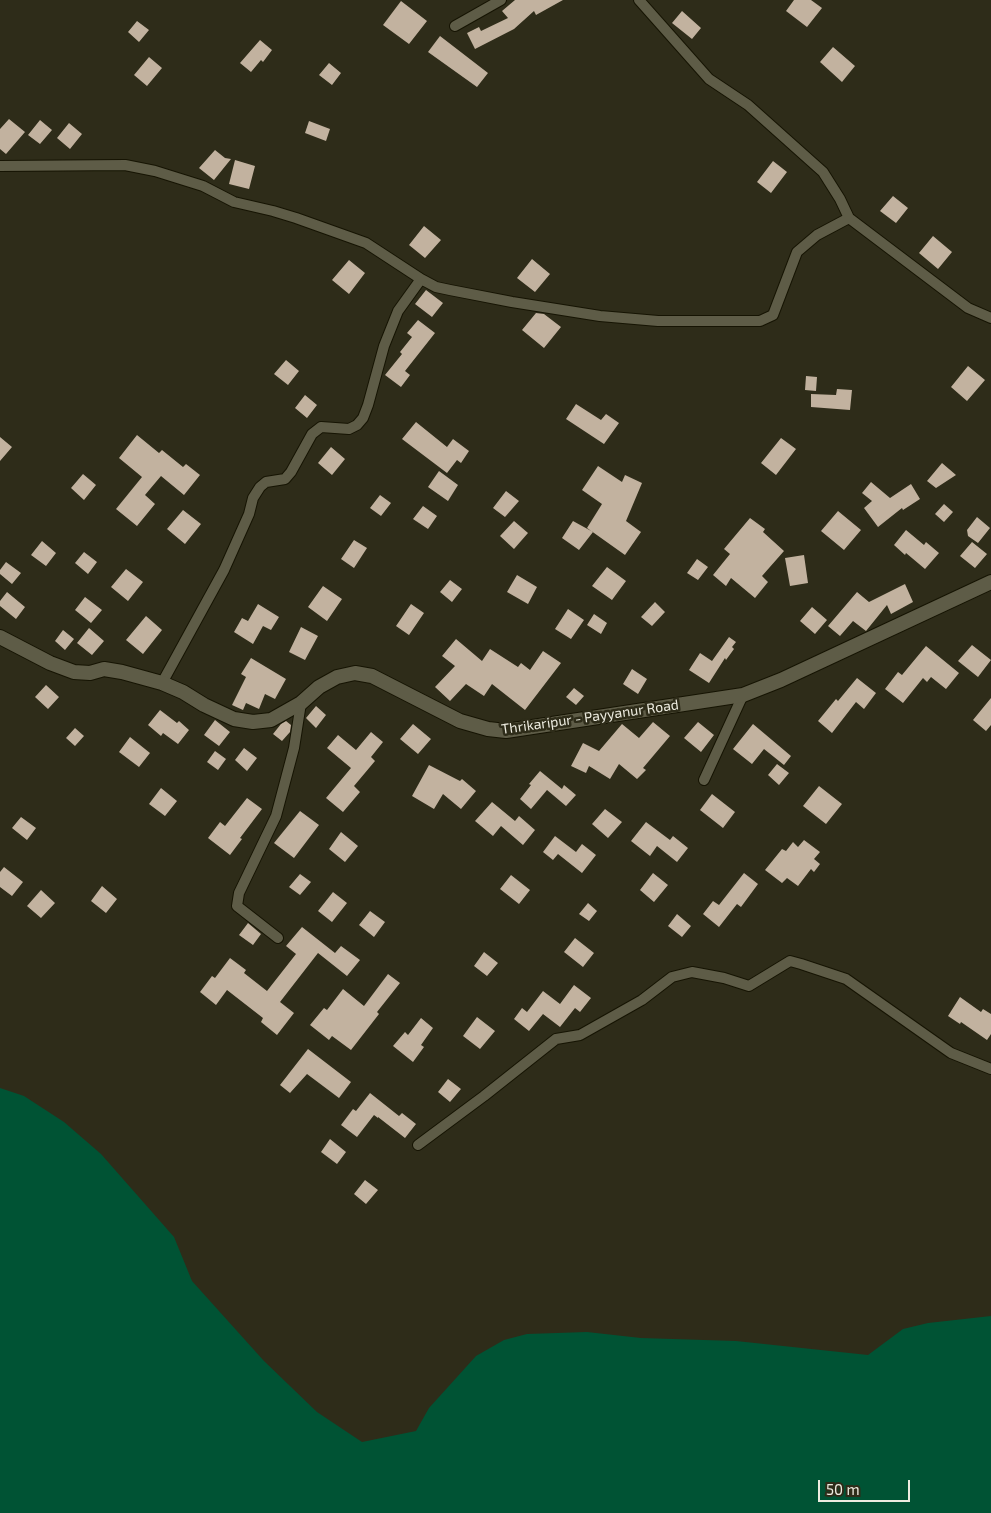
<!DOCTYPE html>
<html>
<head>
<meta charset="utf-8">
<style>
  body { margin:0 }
  #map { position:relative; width:991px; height:1513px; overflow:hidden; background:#2e2c19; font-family:"Exo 2",sans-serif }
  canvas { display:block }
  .scale { position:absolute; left:818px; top:1480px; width:92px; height:22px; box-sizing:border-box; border:2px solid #edece0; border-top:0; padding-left:6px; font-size:15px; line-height:18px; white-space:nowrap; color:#edece0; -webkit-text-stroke:4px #2e2c19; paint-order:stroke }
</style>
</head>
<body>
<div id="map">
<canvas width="991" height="1513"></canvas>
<div class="scale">50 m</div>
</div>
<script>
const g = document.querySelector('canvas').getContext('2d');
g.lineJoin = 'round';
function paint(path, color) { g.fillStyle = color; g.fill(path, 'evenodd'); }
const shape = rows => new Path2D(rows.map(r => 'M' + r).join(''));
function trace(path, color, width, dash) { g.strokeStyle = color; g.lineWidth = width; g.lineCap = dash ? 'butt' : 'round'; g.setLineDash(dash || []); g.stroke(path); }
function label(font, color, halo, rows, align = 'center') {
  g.font = font + ' "Exo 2",sans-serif'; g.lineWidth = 5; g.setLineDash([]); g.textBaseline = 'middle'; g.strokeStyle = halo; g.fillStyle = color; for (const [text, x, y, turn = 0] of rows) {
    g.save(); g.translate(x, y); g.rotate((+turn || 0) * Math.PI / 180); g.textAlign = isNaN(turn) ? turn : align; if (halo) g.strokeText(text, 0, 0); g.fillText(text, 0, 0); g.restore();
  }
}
const water = shape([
  [0,1088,24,1096,64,1122,101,1154,174,1237,192,1281,264,1361,317,1412,362,1442,416,1431,429,1408,476,1356,504,1340,527,1334,587,1332,641,1338,736,1341,868,1355,903,1329,928,1323,991,1316,991,1513,0,1513]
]);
const building = shape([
  [515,0,563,0,536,15,534,11,514,29,475,49,467,33,479,27,481,31,508,18,502,11],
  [794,0,811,0,822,8,807,27,786,11],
  [401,1,427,21,409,44,383,25],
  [682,11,701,28,692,39,672,23],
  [137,21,149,30,139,42,128,32],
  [440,36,488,73,477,87,428,52],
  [260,40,272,50,263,62,261,60,251,72,240,63],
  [833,47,855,66,842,82,820,62],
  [149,57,162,68,147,86,134,75],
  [329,63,341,73,332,85,319,75],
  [9,119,25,132,6,154,0,149,0,129],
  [40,120,52,130,40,144,28,135],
  [309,121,330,129,326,141,305,133],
  [69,123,82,134,70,149,57,138],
  [215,150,225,158,231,159,214,180,199,168],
  [235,160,255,166,249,189,229,184],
  [773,161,787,172,771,193,757,182],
  [893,196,908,208,896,223,880,211],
  [424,226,441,240,425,258,409,245],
  [933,236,952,252,938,269,919,253],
  [532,259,550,274,535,292,517,278],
  [349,260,365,273,349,294,332,280],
  [426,290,443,303,432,317,415,304],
  [536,313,544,314,561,327,544,348,522,330],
  [418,320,435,333,405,371,410,375,401,387,385,375,402,354,400,352,412,337,407,333],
  [286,360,299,371,288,385,274,374],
  [968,366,985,380,967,401,951,387],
  [806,376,817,377,816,391,805,390],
  [837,389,852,390,850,410,811,407,811,394,836,395],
  [305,395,317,405,307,418,295,408],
  [576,404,601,420,606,414,619,423,604,444,566,419],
  [416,422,447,447,453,439,469,451,461,463,457,460,447,473,402,439],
  [137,435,159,453,162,450,183,467,186,464,200,475,184,495,161,476,145,495,155,504,137,526,116,509,142,477,119,458],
  [0,437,12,447,0,461],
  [781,438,796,449,776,475,761,463],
  [331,447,345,459,332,475,318,463],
  [942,463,956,475,936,488,927,481],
  [598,466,622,482,625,475,642,483,626,521,641,532,625,555,587,528,602,504,582,490],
  [439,471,458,485,448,501,428,487],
  [83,474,96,485,84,500,71,488],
  [871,482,890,498,911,484,920,499,903,510,902,508,878,527,864,508,872,501,862,493],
  [506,491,519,501,505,517,493,508],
  [380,495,391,503,381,516,370,508],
  [944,504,953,512,944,522,935,514],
  [423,506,437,516,428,529,413,519],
  [183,510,201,524,185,544,167,529],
  [838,511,861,530,844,550,821,531],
  [977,517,990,528,978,543,968,536,967,530],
  [750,518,765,529,763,532,784,551,762,576,768,582,755,598,731,578,726,586,713,575,730,554,724,549],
  [514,521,528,533,514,549,500,536],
  [573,521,593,532,579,550,562,538],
  [906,530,924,545,926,542,939,553,925,569,906,553,905,555,894,545],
  [354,540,367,548,354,568,341,559],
  [42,541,56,553,46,566,31,555],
  [972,542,987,554,975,568,960,556],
  [84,552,97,562,88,574,75,563],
  [804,555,808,583,790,586,785,558],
  [697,559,708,567,698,580,687,573],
  [6,562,21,573,12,584,0,574,0,570],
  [607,567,626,581,612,600,592,586],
  [126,569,143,582,128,601,111,587],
  [517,575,537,587,528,604,507,592],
  [450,580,462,589,452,602,440,592],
  [905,584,913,602,891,614,887,605,866,631,853,621,840,636,828,626,857,592,869,602],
  [323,586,342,599,327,621,308,607],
  [7,592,25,607,16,619,0,606,0,601],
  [85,597,102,610,91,623,75,610],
  [655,602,665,612,652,626,641,617],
  [258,604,279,617,271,630,263,626,253,644,234,632,242,618,248,621],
  [411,604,424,613,409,635,396,626],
  [812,607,827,620,815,634,800,621],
  [568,609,584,620,571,639,555,629],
  [594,614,607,623,601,634,587,625],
  [146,616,162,630,143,654,126,640],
  [301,627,318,636,305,660,289,652],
  [89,628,104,641,92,655,77,643],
  [63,630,74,639,65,650,55,641],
  [729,637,736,642,732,647,734,649,726,660,725,658,709,683,689,670,700,653,712,661],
  [456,639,482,661,490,649,518,667,521,663,530,670,543,651,561,663,525,710,492,684,484,696,466,684,450,701,435,687,455,666,442,656],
  [972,645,991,660,978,677,958,661],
  [926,646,959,673,946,689,931,677,927,682,923,678,903,703,885,689,898,672,902,675],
  [251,658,286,679,275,699,265,694,259,709,246,703,243,710,232,705,246,677,241,674],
  [632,669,647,679,638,694,623,684],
  [857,678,876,693,864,709,856,702,832,733,818,721,836,699,838,701],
  [46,685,59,697,48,709,35,697],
  [574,688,584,696,576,705,566,697],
  [991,698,991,725,986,731,973,720],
  [316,706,326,715,316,728,306,718],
  [160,710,177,723,179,721,189,730,178,744,163,733,161,736,148,725],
  [215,720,230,732,219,746,204,735],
  [286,721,291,725,290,732,282,741,273,734,281,724],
  [653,722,670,736,643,768,646,770,637,779,619,764,610,779,589,766,586,773,571,766,583,743,599,751,622,724,639,738],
  [698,722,714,735,701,752,684,738],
  [413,724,431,739,418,754,400,739],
  [753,724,791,756,784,765,764,749,752,764,733,749],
  [75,728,84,736,75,746,66,738],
  [371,732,383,742,371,757,375,761,354,786,360,792,343,812,326,798,351,768,327,748,338,735,356,750],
  [130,737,150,753,139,767,119,752],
  [244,748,257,758,247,771,235,760],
  [215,751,226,759,218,770,207,762],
  [777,764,789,773,779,785,768,775],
  [429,765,460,781,462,779,476,791,461,809,443,794,434,809,412,796],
  [540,771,562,789,564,785,576,795,566,806,547,790,531,809,520,799,531,785,529,784],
  [819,786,842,804,826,824,803,806],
  [161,788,177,801,165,816,149,804],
  [712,794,735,812,723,828,700,810],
  [247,798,262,809,240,838,242,839,230,855,208,838,220,822,225,826],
  [492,802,515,821,519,816,535,830,523,845,501,826,493,836,475,821],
  [605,809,622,822,608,838,592,824],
  [300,811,319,825,294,858,274,843],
  [21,817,36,828,27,840,12,828],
  [646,822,670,840,673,836,688,848,677,862,657,846,650,856,631,841],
  [341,832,358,846,345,862,329,849],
  [555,836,576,852,582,844,596,855,582,873,558,854,553,860,543,852],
  [804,840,820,852,814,859,820,864,814,872,811,869,798,886,787,878,782,883,765,870,782,849,786,851,793,842,798,847],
  [4,867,23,882,12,896,0,887,0,872],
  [653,873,668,885,654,902,640,890],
  [744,873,758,884,741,907,737,904,719,927,703,914,713,901,719,905],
  [300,874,311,882,300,895,289,887],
  [511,875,530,890,519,904,500,889],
  [102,886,117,899,106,913,91,901],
  [41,890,55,903,41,918,27,906],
  [333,892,347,903,332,922,318,911],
  [588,903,597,911,589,921,579,914],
  [370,911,385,922,374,937,359,925],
  [677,914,691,926,682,937,668,926],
  [248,923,261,934,253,945,239,935],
  [302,927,335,953,341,946,360,960,347,976,318,953,280,1002,294,1013,277,1035,261,1022,263,1018,227,990,216,1005,200,992,212,976,215,978,230,958,246,970,244,973,267,991,296,954,286,946],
  [575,938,594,953,583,967,564,952],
  [484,952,498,963,487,976,474,966],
  [388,974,400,983,377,1012,379,1014,351,1050,332,1036,329,1040,310,1025,324,1008,327,1010,343,989,364,1006],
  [574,985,591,998,580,1012,575,1008,560,1027,543,1014,529,1031,514,1019,522,1008,527,1012,543,991,560,1004],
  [960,997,981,1012,983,1009,991,1014,991,1034,987,1040,961,1022,960,1024,948,1016],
  [477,1017,495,1031,480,1049,463,1036],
  [421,1018,433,1028,421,1045,424,1047,413,1062,393,1046,405,1032,408,1035],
  [308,1049,351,1082,339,1098,307,1074,290,1093,280,1085],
  [448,1079,461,1089,450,1102,438,1092],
  [370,1093,399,1116,402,1113,416,1124,405,1138,378,1117,378,1118,374,1115,357,1137,341,1125,353,1109,356,1111],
  [330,1139,346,1152,337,1164,321,1152],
  [365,1180,378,1190,366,1204,354,1194]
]);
const minor = shape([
  [455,26,501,0],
  [0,166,125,165,155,171,203,186,234,202,273,211,296,218,366,243,421,279,436,287,450,290,512,302,600,316,658,321,760,321,773,315,797,252,817,235,849,218,840,199,823,172,748,105,709,79,639,0],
  [849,218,968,308,991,318],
  [162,683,224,570,249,514,253,498,260,487,266,482,285,479,291,472,312,434,321,427,349,429,357,425,363,418,368,405,384,346,398,311,421,279],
  [704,780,743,695],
  [278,938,237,906,239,893,276,816,294,748,301,703],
  [418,1145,484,1096,556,1039,580,1035,642,1000,672,977,692,972,724,978,749,986,790,961,801,964,846,979,951,1053,991,1069]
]);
const secondary = shape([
  [0,637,50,663,74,672,90,673,104,669,122,672,162,683,183,692,204,705,234,719,253,722,271,720,301,703,319,687,337,677,355,673,372,676,460,721,488,729,506,731,743,695,781,680,991,582]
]);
const streetNames = [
  ["Thrikaripur - Payyanur Road",590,717,-8]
];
paint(water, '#005334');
paint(building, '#c2b29f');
trace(minor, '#161403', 12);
trace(secondary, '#161403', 16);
trace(minor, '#5e5c47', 10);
trace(secondary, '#5e5c47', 14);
label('14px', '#edece0', '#2e2c19', streetNames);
</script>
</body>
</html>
